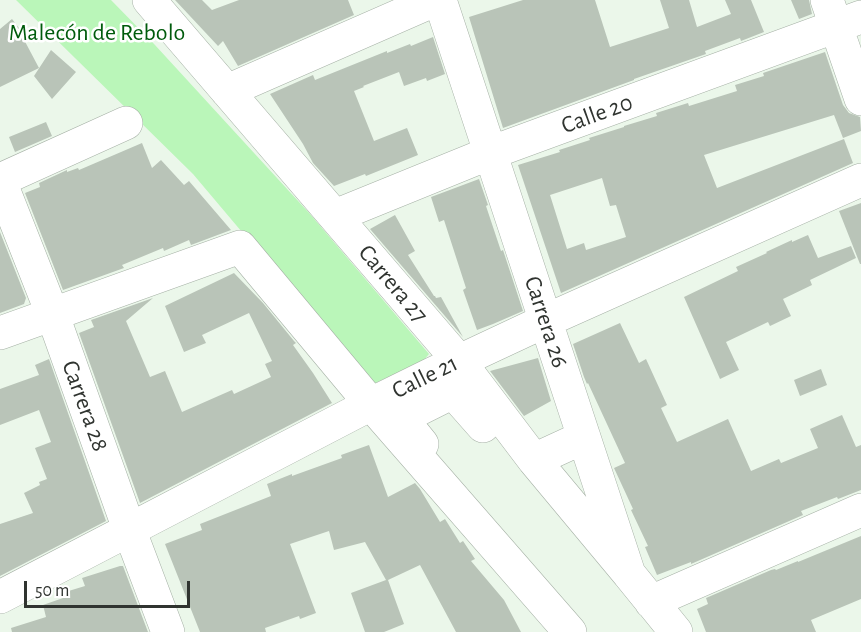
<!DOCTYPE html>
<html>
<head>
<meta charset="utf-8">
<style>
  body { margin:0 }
  #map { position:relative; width:861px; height:632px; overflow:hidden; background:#ebf7ea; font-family:"Alegreya Sans",sans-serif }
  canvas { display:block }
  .scale { position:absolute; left:24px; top:581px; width:166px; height:27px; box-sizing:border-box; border:3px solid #303430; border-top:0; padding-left:8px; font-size:18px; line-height:21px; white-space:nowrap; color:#303430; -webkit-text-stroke:4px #fff; paint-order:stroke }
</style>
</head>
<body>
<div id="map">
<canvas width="861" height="632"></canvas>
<div class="scale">50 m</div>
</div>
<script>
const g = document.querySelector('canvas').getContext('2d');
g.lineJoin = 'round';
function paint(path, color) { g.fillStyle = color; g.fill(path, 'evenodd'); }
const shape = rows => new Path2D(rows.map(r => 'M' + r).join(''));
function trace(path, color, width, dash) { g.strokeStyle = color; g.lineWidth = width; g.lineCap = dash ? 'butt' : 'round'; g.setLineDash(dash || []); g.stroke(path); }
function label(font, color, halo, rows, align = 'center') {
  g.font = font + ' "Alegreya Sans",sans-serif'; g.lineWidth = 5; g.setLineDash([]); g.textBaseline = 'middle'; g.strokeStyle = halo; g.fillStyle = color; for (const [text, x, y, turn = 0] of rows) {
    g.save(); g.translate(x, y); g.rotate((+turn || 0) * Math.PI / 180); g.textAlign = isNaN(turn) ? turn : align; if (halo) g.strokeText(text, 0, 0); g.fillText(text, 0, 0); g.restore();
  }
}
const green = shape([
  [16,0,111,0,155,45,310,214,429,354,423,361,371,385,193,174]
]);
const building = shape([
  [175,0,202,0,212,10,239,0,348,0,354,15,238,66,223,41,218,46],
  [523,0,595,0,610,47,669,28,660,0,689,0,697,27,731,14,725,0,751,0,764,32,741,41,740,38,705,51,706,54,634,79,634,80,503,128,469,17],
  [791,0,809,0,812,14,799,19],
  [12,19,22,32,21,34,39,68,0,87,0,29],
  [433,37,445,74,427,81,426,78,404,86,399,72,363,86,364,87,354,91,374,141,407,128,418,155,366,176,365,174,334,186,313,163,303,144,270,94,313,75,315,80,387,51,387,53,410,44,411,46],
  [51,50,76,72,52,99,34,76],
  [825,52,843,105,849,113,860,117,861,131,843,138,834,115,704,155,717,188,844,139,853,163,561,293,518,165,560,152,559,150,590,140,589,138,624,127,624,126,657,116,656,113,688,103,689,106,737,91,735,85,764,76,763,73],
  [602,178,610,206,616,205,626,237,586,250,584,243,567,249,550,195],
  [46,122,52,136,15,152,9,137],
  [142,143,152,168,161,160,184,185,189,181,231,230,191,245,189,240,164,251,163,248,122,265,124,268,63,290,25,193,40,187,39,183,67,170,67,172,78,168,79,170],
  [479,179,488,205,486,206,501,251,503,250,523,311,493,324,477,330,463,290,466,288,444,220,439,222,431,197],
  [861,203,861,264,860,264,839,211],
  [395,215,415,251,408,255,434,296,435,296,436,298,441,297,463,337,370,229],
  [0,232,26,298,24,304,0,313],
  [808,235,818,258,851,246,856,258,810,280,812,285,783,299,791,316,770,326,768,322,726,342,739,370,720,379,684,297,738,271,736,267,767,253,766,252,792,240,792,242],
  [234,273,263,303,294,341,296,343,293,345,313,373,332,403,140,503,79,333,94,327,91,320,153,298,126,321,150,377,165,371,182,412,232,390,234,394,271,377,265,364,272,361,249,313,202,335,206,343,184,352,165,306],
  [620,323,639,363,646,359,667,405,661,408,677,442,728,419,751,471,779,459,781,463,818,448,810,429,842,415,856,447,861,445,861,490,838,499,837,497,801,511,803,515,691,564,691,562,657,575,645,547,648,546,631,510,633,509,614,468,625,463,588,383,587,384,584,377,573,344],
  [538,358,551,401,524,416,490,371],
  [49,359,106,521,0,576,0,524,33,513,24,493,40,485,39,482,47,479,35,448,51,442,39,410,0,425,0,389,39,375,35,365],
  [821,369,827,385,800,396,794,380],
  [369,445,388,497,415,483,420,489,440,522,445,519,460,543,463,541,475,559,471,561,504,600,521,632,456,632,420,565,388,580,404,624,384,632,365,632,351,593,386,580,365,542,334,550,329,531,290,544,316,613,300,619,299,616,265,628,266,632,200,632,165,544,202,530,200,524,271,496,267,484,292,474,292,476,342,458,341,455],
  [861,536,861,599,811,620,816,632,706,632,697,609,708,604,706,598,771,570,775,569,776,570,798,561,798,562],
  [120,566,123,566,148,632,12,632,11,628,46,617,43,605,63,598,62,593,85,586,82,578]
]);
const minor = shape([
  [149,0,459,361,534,460,629,574],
  [440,0,629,574,676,632],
  [827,0,861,99],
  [227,91,435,0],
  [0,180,126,123],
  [0,181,52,313,129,529,168,632],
  [335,216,490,153,861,17],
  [0,333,240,247,371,404,570,632],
  [422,444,401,418,453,392,483,426],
  [534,460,584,437],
  [0,597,371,404,434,373,545,321,861,180],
  [651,602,861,510]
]);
const parkNames = [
  ["Malecón de Rebolo",97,33]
];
const streetNames = [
  ["Calle 20",597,114,-20],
  ["Carrera 27",393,284,50],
  ["Carrera 26",546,322,72],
  ["Calle 21",425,377,-26],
  ["Carrera 28",85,406,70]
];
paint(green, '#baf6b9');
paint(building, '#b9c4b8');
trace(minor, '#a5b0a5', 34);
trace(minor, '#fff', 33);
label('24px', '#005b0c', '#fff', parkNames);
label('24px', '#303430', '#fff', streetNames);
</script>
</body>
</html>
